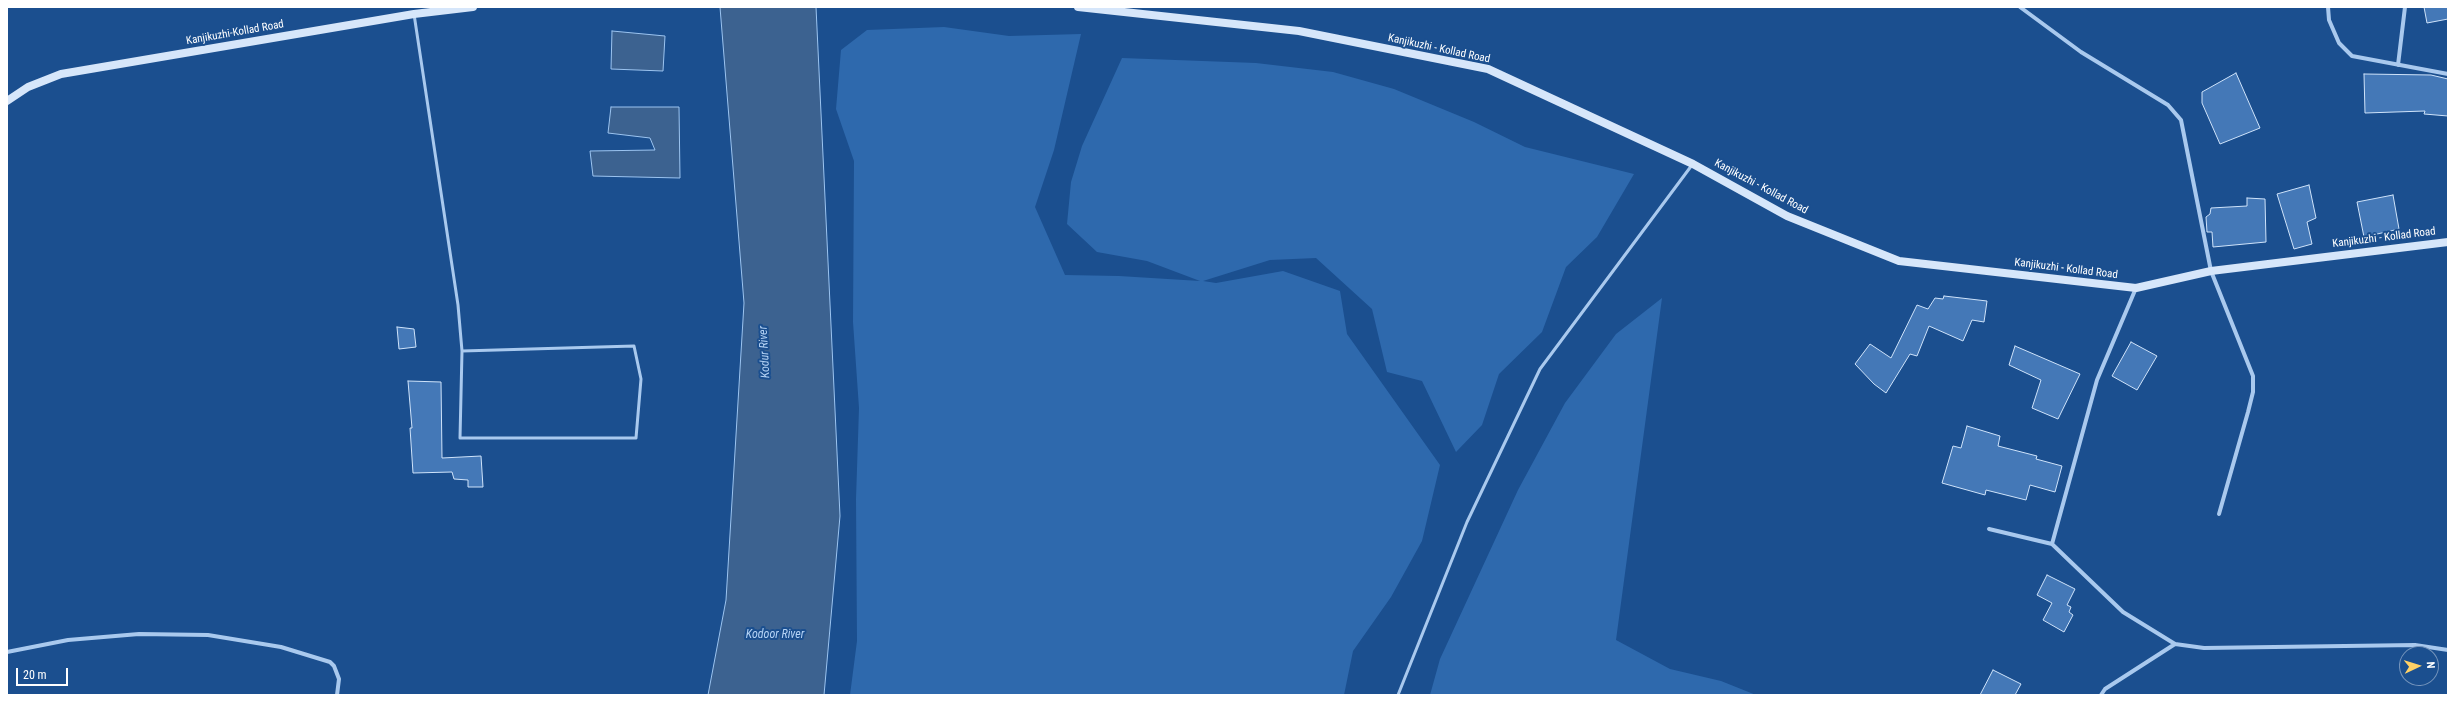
<!DOCTYPE html>
<html>
<head>
<meta charset="utf-8">
<style>
  body { margin:0 }
  #map { position:relative; width:2455px; height:702px; overflow:hidden; background:#1b4f8f; font-family:"Roboto Condensed",sans-serif }
  canvas { display:block }
  .frame { position:absolute; inset:0; border:8px solid #fff; pointer-events:none }
  .north { position:absolute; left:2399px; top:646px; width:40px; height:40px; box-sizing:border-box; background:#1b4f8f; border:1px solid #7695bc; border-radius:50%; rotate:86deg; font-size:11px; font-weight:700; line-height:16px; text-align:center; color:#fff }
  .north::after { content:''; display:block; margin:auto; width:14px; height:18px; background:#ffd166; clip-path:polygon(50% 0,100% 100%,50% 72%,0 100%) }
  .scale { position:absolute; left:16px; top:668px; width:52px; height:18px; box-sizing:border-box; border:2px solid #fff; border-top:0; padding-left:5px; font-size:12px; line-height:14px; white-space:nowrap; color:#fff; -webkit-text-stroke:3px #1b4f8f; paint-order:stroke }
</style>
</head>
<body>
<div id="map">
<canvas width="2455" height="702"></canvas>
<div class="frame"></div>
<div class="north">N</div>
<div class="scale">20 m</div>
</div>
<script>
const g = document.querySelector('canvas').getContext('2d');
g.lineJoin = 'round';
function paint(path, color) { g.fillStyle = color; g.fill(path, 'evenodd'); }
const shape = rows => new Path2D(rows.map(r => 'M' + r).join(''));
function trace(path, color, width, dash) { g.strokeStyle = color; g.lineWidth = width; g.lineCap = dash ? 'butt' : 'round'; g.setLineDash(dash || []); g.stroke(path); }
function label(font, color, halo, rows, align = 'center') {
  g.font = font + ' "Roboto Condensed",sans-serif'; g.lineWidth = 4; g.setLineDash([]); g.textBaseline = 'middle'; g.strokeStyle = halo; g.fillStyle = color; for (const [text, x, y, turn = 0] of rows) {
    g.save(); g.translate(x, y); g.rotate((+turn || 0) * Math.PI / 180); g.textAlign = isNaN(turn) ? turn : align; if (halo) g.strokeText(text, 0, 0); g.fillText(text, 0, 0); g.restore();
  }
}
const green = shape([
  [944,27,1009,36,1081,34,1054,150,1035,207,1065,275,1119,276,1200,281,1147,261,1097,252,1067,224,1071,182,1082,146,1122,58,1256,63,1333,72,1394,89,1474,122,1525,147,1634,174,1597,237,1566,267,1542,332,1499,374,1482,425,1456,452,1422,381,1387,372,1372,309,1316,258,1270,260,1203,281,1216,283,1283,271,1340,291,1347,334,1440,465,1422,541,1391,597,1353,651,1344,695,850,695,857,641,856,499,859,408,853,322,854,161,836,109,841,50,867,30],
  [1662,298,1616,640,1670,669,1721,681,1756,695,1430,695,1440,659,1518,490,1565,403,1616,334]
]);
const water = shape([
  [720,7,816,7,840,516,824,695,708,695,726,600,744,303,720,7],
  [612,31,665,36,663,71,611,69,612,31],
  [611,107,679,107,680,178,593,176,590,151,655,150,650,138,608,133,611,107]
]);
const building = shape([
  [2424,7,2448,7,2448,19,2427,23,2424,7],
  [2236,73,2260,128,2220,144,2202,103,2202,92,2236,73],
  [2364,74,2431,75,2448,79,2448,116,2424,114,2425,111,2365,113,2364,74],
  [2309,185,2316,218,2307,222,2312,244,2294,249,2277,194,2309,185],
  [2393,195,2399,229,2364,237,2357,202,2393,195],
  [2247,198,2265,199,2266,242,2213,247,2212,232,2207,232,2206,217,2210,214,2211,208,2247,206,2247,198],
  [1944,296,1987,301,1984,322,1972,320,1963,341,1929,326,1917,356,1910,354,1886,393,1874,384,1855,364,1870,344,1891,358,1917,305,1928,309,1935,298,1943,299,1944,296],
  [397,327,414,329,416,347,399,349,397,327],
  [2131,342,2157,356,2137,390,2112,376,2131,342],
  [2015,346,2080,374,2058,419,2032,408,2041,380,2009,365,2015,346],
  [408,381,441,382,442,458,481,456,483,487,468,487,468,480,454,479,452,472,413,473,410,428,412,428,408,381],
  [1967,426,2000,436,1998,446,2037,456,2036,459,2062,466,2055,492,2030,485,2026,500,1986,490,1985,495,1942,483,1953,446,1961,448,1967,426],
  [2047,575,2075,589,2067,605,2071,607,2069,612,2073,615,2064,632,2043,620,2052,603,2037,595,2047,575],
  [1993,670,2021,684,2015,695,1980,695,1993,670]
]);
const service = shape([
  [414,14,458,305,462,351,460,438,636,438,641,379,634,346,462,351],
  [1398,695,1467,522,1540,369,1692,165]
]);
const minor = shape([
  [2020,7,2081,52,2168,105,2181,120,2211,271,2253,376,2253,392,2248,412,2219,514],
  [2328,7,2329,20,2339,43,2352,56,2448,74],
  [2398,65,2405,7],
  [2136,288,2097,380,2052,544,2123,612,2175,644,2204,648,2415,645,2448,650],
  [1989,529,2052,544],
  [7,652,68,640,139,634,208,635,281,647,330,662,334,666,339,679,337,695],
  [2101,695,2105,689,2175,644]
]);
const secondary = shape([
  [1078,7,1299,31,1488,69,1693,164,1787,216,1899,261,2136,288,2211,271,2448,242],
  [7,101,28,87,61,74,414,14,473,7]
]);
const streetNames = [
  ["Kanjikuzhi-Kollad Road",235,33,-10],
  ["Kanjikuzhi - Kollad Road",1439,49,12],
  ["Kanjikuzhi - Kollad Road",1761,187,28],
  ["Kanjikuzhi - Kollad Road",2384,238,-7],
  ["Kanjikuzhi - Kollad Road",2066,269,7]
];
const waterNames = [
  ["Kodur River",765,352,-93],
  ["Kodoor River",775,635]
];
paint(green, '#2e69ad');
paint(water, '#3c6290');
trace(water, '#9cc4f0', 1);
paint(building, '#4478b7');
trace(building, '#cfe3fa', 1);
trace(service, '#a9c9ee', 3);
trace(minor, '#a9c9ee', 4);
trace(secondary, '#d6e6fa', 8);
label('11px', '#fff', '#1b4f8f', streetNames);
label('italic 12px', '#b5d3f5', '#1b4f8f', waterNames);
</script>
</body>
</html>
